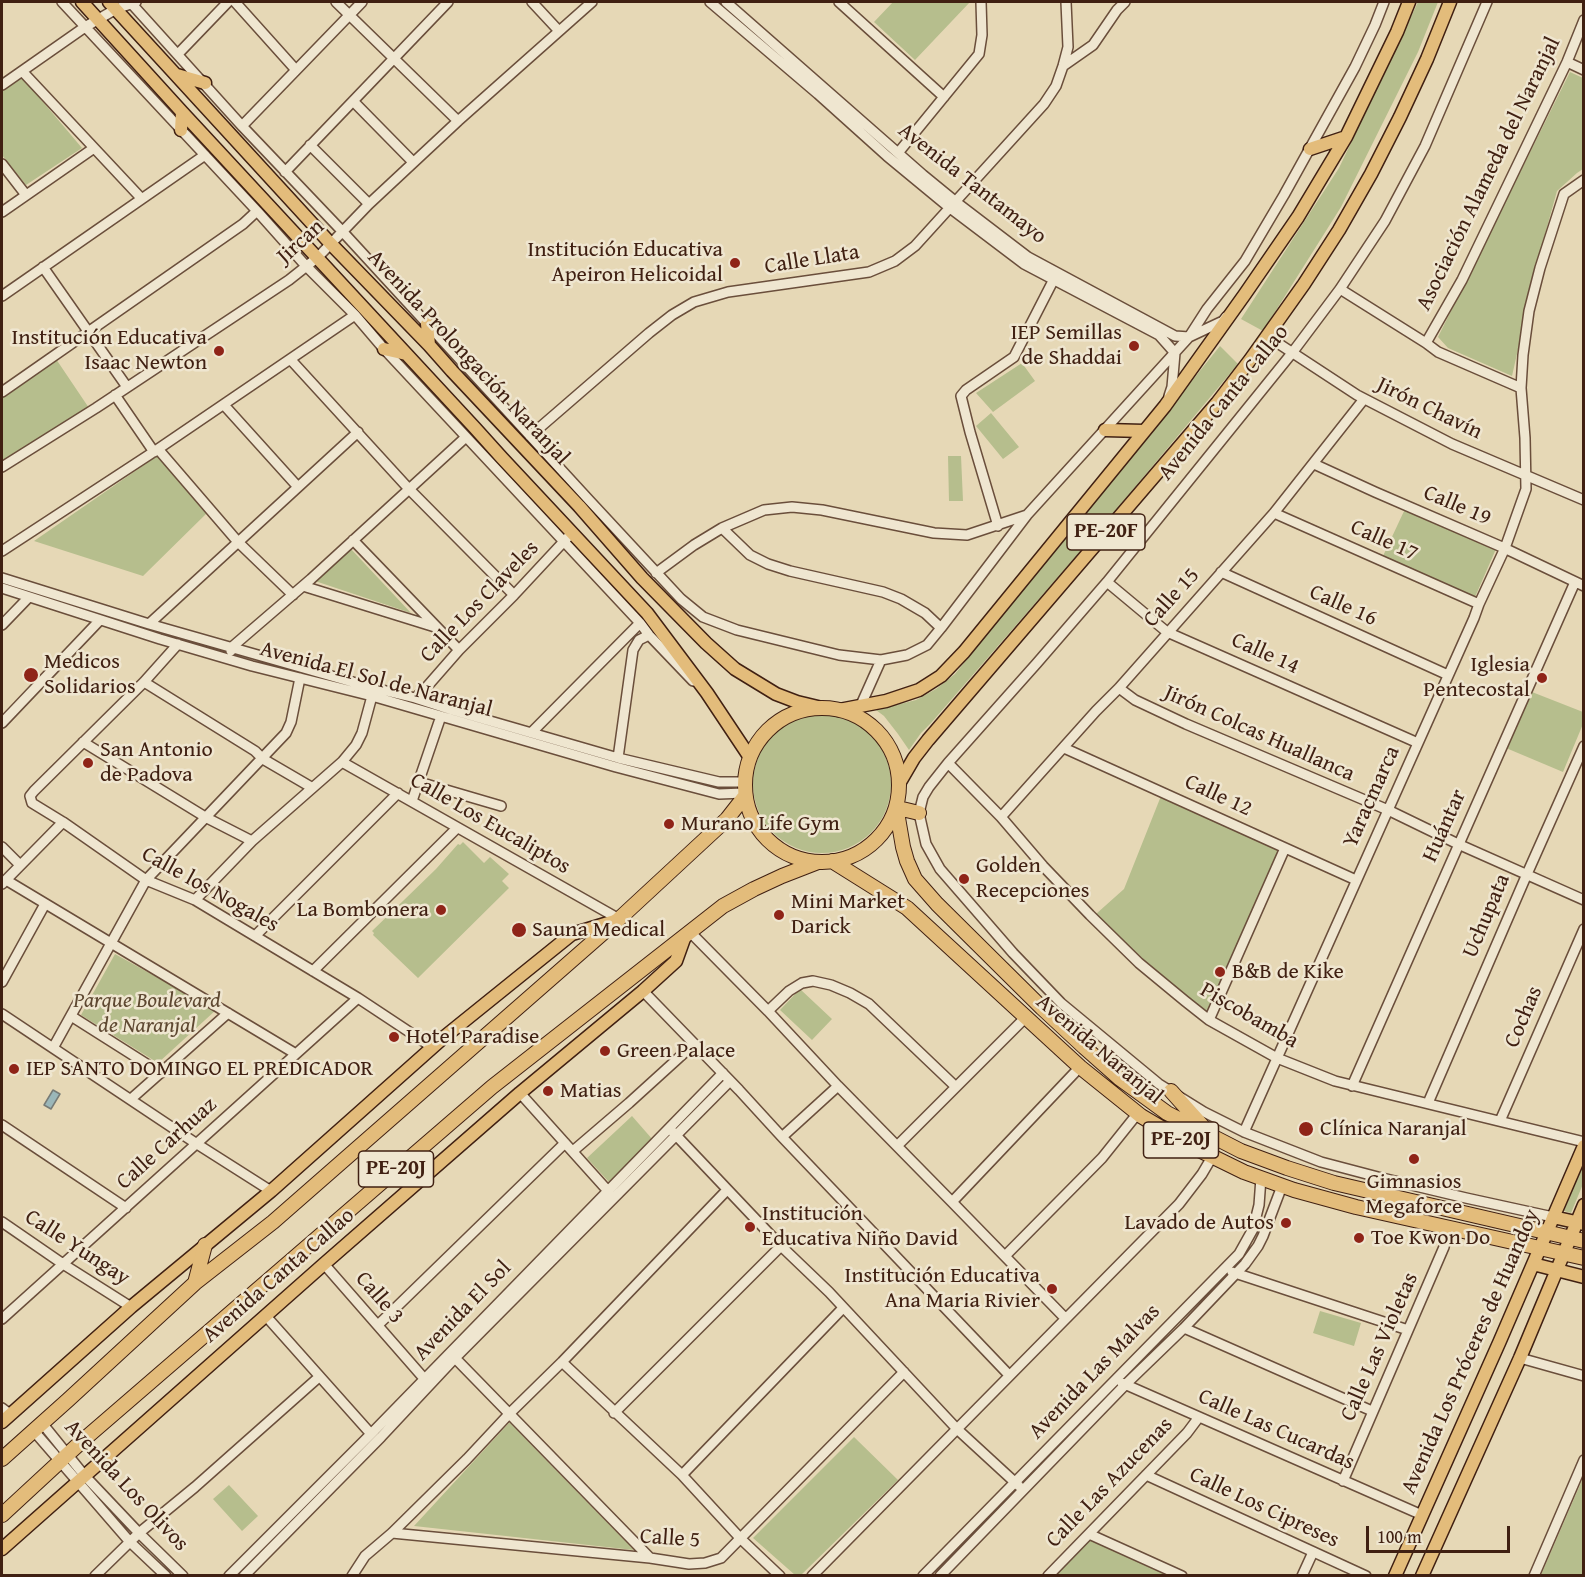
<!DOCTYPE html>
<html>
<head>
<meta charset="utf-8">
<style>
  body { margin:0 }
  #map { position:relative; width:1585px; height:1577px; overflow:hidden; background:#e6d8b6; font-family:"Gentium Book Plus",serif }
  canvas { display:block }
  .frame { position:absolute; inset:0; border:3px solid #402012; pointer-events:none }
  .scale { position:absolute; left:1366px; top:1526px; width:144px; height:27px; box-sizing:border-box; border:3px solid #402012; border-top:0; padding-left:8px; font-size:18px; line-height:21px; white-space:nowrap; color:#402012; -webkit-text-stroke:4px #efe6d0; paint-order:stroke }
</style>
</head>
<body>
<div id="map">
<canvas width="1585" height="1577"></canvas>
<div class="frame"></div>
<div class="scale">100 m</div>
</div>
<script>
const g = document.querySelector('canvas').getContext('2d');
g.lineJoin = 'round';
function paint(path, color) { g.fillStyle = color; g.fill(path, 'evenodd'); }
const shape = rows => new Path2D(rows.map(r => 'M' + r).join(''));
function trace(path, color, width, dash) { g.strokeStyle = color; g.lineWidth = width; g.lineCap = dash ? 'butt' : 'round'; g.setLineDash(dash || []); g.stroke(path); }
function label(font, color, halo, rows, align = 'center') {
  g.font = font + ' "Gentium Book Plus",serif'; g.lineWidth = 5; g.setLineDash([]); g.textBaseline = 'middle'; g.strokeStyle = halo; g.fillStyle = color; for (const [text, x, y, turn = 0] of rows) {
    g.save(); g.translate(x, y); g.rotate((+turn || 0) * Math.PI / 180); g.textAlign = isNaN(turn) ? turn : align; if (halo) g.strokeText(text, 0, 0); g.fillText(text, 0, 0); g.restore();
  }
}
const green = shape([
  [893,2,970,2,915,60,874,22],
  [1418,2,1438,2,1418,52,1341,207,1263,331,1241,319,1339,168],
  [1570,72,1583,78,1583,169,1577,173,1557,191,1539,256,1512,376,1448,348,1438,337],
  [21,76,82,148,26,185,2,155,2,89],
  [1220,346,1238,364,1104,524,931,723,921,733,909,750,898,734,884,716,876,710,916,700,936,689,955,674],
  [56,359,89,408,2,463,2,397],
  [1022,363,1035,381,993,412,976,393],
  [991,413,1019,447,1003,459,976,426],
  [157,456,207,513,143,576,34,541],
  [948,456,961,456,963,501,949,501],
  [1405,509,1496,549,1475,597,1383,556],
  [350,548,411,613,315,581],
  [1532,692,1583,712,1583,724,1563,772,1506,748],
  '753 784a69 69 0 1 1 138 0a69 69 0 1 1-138 0Z',
  [1161,796,1279,850,1208,1013,1144,960,1096,914,1124,889],
  [463,842,484,863,490,857,509,874,502,881,509,888,418,978,373,935,374,933,372,931,436,869,458,844,460,845],
  [115,954,216,1010,158,1063,81,1015],
  [800,989,832,1019,812,1040,780,1010],
  [632,1116,653,1140,609,1182,587,1158],
  [1583,1164,1583,1184,1571,1213,1564,1211],
  [1320,1311,1361,1323,1354,1346,1313,1333],
  [509,1423,510,1423,634,1550,414,1526],
  [854,1437,898,1480,801,1575,795,1575,753,1538],
  [1583,1478,1583,1575,1541,1575],
  [229,1485,258,1516,242,1531,213,1499],
  [1090,1540,1168,1575,1056,1575]
]);
const water = shape([
  [53,1090,60,1094,51,1109,44,1105,53,1090]
]);
const minor = shape([
  [62,2,257,211,306,266,355,315,384,349,640,623,649,635,693,681],
  [130,2,242,126,342,231,589,500,681,599,703,617,737,630,839,655,881,660,907,655,927,645,941,628,1027,515,1189,337,1207,309,1245,261,1284,195,1355,67,1375,25,1384,2],
  [235,2,296,70],
  [336,2,458,121],
  [532,2,559,31],
  [710,2,818,94,887,156,950,208,1024,264,1159,335,1175,353,1172,387,1169,396],
  [726,2,923,175,956,202,1028,257,1175,336,1189,337,1223,321,1226,317],
  [839,2,944,97],
  [1487,2,1425,146,1385,221,1340,289,1292,353,1107,582,1037,663,948,763,929,787,923,797,919,813,926,844,940,869,1013,953,1061,1003,1159,1084,1204,1112,1244,1132,1321,1162,1378,1177,1466,1198,1553,1217],
  [178,54,228,2],
  [1567,62,1584,70],
  [1063,66,1093,45,1117,10,1125,2],
  [22,71,141,198],
  [2,85,85,27,116,9,136,2],
  [353,101,413,162],
  [242,126,362,2],
  [310,145,369,204],
  [898,153,979,54,982,35,981,2],
  [2,164,26,195],
  [285,172,448,2],
  [2,212,94,148],
  [43,267,127,387],
  [1340,289,1426,343,1438,352,1521,388],
  [2,296,205,155],
  [1267,336,1357,395,1452,444,1584,500],
  [1426,343,1462,280,1567,62,1584,20],
  [291,360,409,489,514,595],
  [2,392,243,224,257,211],
  [115,395,154,452],
  [224,405,298,487],
  [530,436,649,333,672,315,694,302,728,292,869,272,895,261,915,246,1044,104,1056,86,1063,66,1068,47,1066,2],
  [158,449,238,542,293,595],
  [1314,464,1375,492,1502,547,1584,586],
  [2,467,96,408,289,280,318,257,369,204,458,121,592,2],
  [1274,513,1479,604],
  [998,526,970,432,961,396,966,390,1014,357,1054,279],
  [722,528,750,555,768,564,790,571,883,592,901,599,925,613,941,628],
  [353,540,459,650],
  [2,551,158,449,355,315],
  [1221,572,1448,675],
  [656,573,694,545,722,528,764,510,792,507,822,510,934,533,967,535,1027,515],
  [2,578,149,624,370,687,415,698,452,710,618,758,719,782,744,782],
  [1107,582,1167,632,1418,743],
  [303,586,435,627],
  [2,588,160,639,252,666,372,696,616,767,719,794,744,793],
  [149,624,358,432],
  [2,625,29,597],
  [178,644,144,682,34,791,30,796,32,803,63,822,146,880,195,900,358,998,432,1047],
  [231,651,232,647,311,579,466,437],
  [144,682,255,751,263,759,311,787],
  [1119,688,1135,700,1186,724,1388,810,1458,844,1584,900],
  [415,698,424,690,459,650,514,595,568,537],
  [860,707,881,660],
  [2,723,100,620],
  [532,732,640,623],
  [83,742,207,818,252,841],
  [1064,748,1356,880],
  [618,758,633,650,639,640,649,635],
  [342,762,619,919],
  [948,763,1001,817,1043,866,1090,915,1139,963,1185,1001,1209,1020,1277,1058,1335,1081,1584,1142],
  [419,782,501,806],
  [412,801,441,716],
  [1001,817,1096,711,1119,688,1274,513,1364,399],
  [2,847,20,865],
  [6,880,296,1054],
  [2,884,63,822],
  [195,900,252,841,342,762,356,745,362,733,372,696],
  [690,932,768,1011,838,1086,952,1202,1065,1318],
  [255,936,398,793],
  [313,971,457,828],
  [2,982,45,904],
  [643,991,739,1090,782,1137,1009,1375],
  [768,1011,789,991,802,983,813,981,831,985,850,993,869,1004,956,1087],
  [2,1014,197,1144,271,1191],
  [71,1016,161,1073],
  [1209,1020,1285,848],
  [53,1048,146,880,286,733,291,722,300,678],
  [1352,1086,1575,582],
  [520,1093,608,1191],
  [131,1099,228,1013],
  [1428,1103,1527,874,1584,746],
  [1500,1121,1584,929],
  [2,1125,126,1208],
  [672,1131,781,1246,829,1292,957,1429,1019,1486],
  [1244,1132,1474,618,1479,604,1505,548,1526,489,1525,438,1521,388,1523,355,1529,311,1540,268,1564,194,1584,180],
  [782,1137,838,1086],
  [897,1146,1026,1017],
  [573,1151,629,1103,694,1044],
  [952,1202,1080,1067],
  [2,1222,63,1264,131,1307],
  [1005,1256,1102,1158,1138,1113],
  [324,1264,428,1383],
  [1232,1272,1408,1330],
  [265,1315,371,1434],
  [2,1319,358,998],
  [378,1325,565,1143],
  [1184,1328,1372,1411],
  [455,1358,650,1558],
  [1520,1358,1584,1376],
  [562,1362,682,1475,741,1539,780,1576],
  [1122,1383,1422,1515],
  [2,1408,10,1414],
  [614,1413,781,1246],
  [42,1423,84,1475,139,1533,183,1576],
  [33,1430,130,1542,166,1576],
  [682,1475,843,1308],
  [1146,1475,1366,1576],
  [1343,1481,1444,1247,1448,1227],
  [392,1533,650,1558,689,1564,705,1563,721,1558,904,1372],
  [1089,1534,1182,1576],
  [95,1576,139,1533,195,1487,319,1377],
  [229,1576,371,1434,723,1073],
  [244,1576,381,1437,455,1358,730,1081],
  [352,1576,365,1556,392,1533,467,1459,510,1413,562,1362,727,1190],
  [812,1576,1179,1204,1202,1174,1212,1157],
  [923,1576,1239,1254,1253,1229,1259,1205,1261,1178],
  [940,1576,1125,1385,1184,1328,1245,1264,1258,1246,1263,1236,1282,1186],
  [1048,1576,1187,1433,1199,1417],
  [1302,1576,1313,1552],
  [1534,1576,1584,1460]
]);
const major = shape([
  [82,2,182,112,475,428,502,458,647,613,707,693,749,756],
  [109,2,330,243,429,345,452,371,579,506,642,578,706,643,735,669,776,694,797,702,822,708],
  [177,75,205,83],
  [181,130,182,112],
  [1310,149,1346,137],
  [427,324,429,345],
  [384,349,406,354],
  [1105,430,1144,431],
  [839,710,886,701,919,690,941,676,964,652,1165,406,1245,294,1298,217,1346,137,1397,32,1409,2],
  [900,782,914,758,928,740,1217,403,1250,360,1304,284,1339,230,1371,174,1400,117,1427,59,1450,2],
  [1553,1217,1584,1224],
  [1533,1264,1584,1277],
  [2,1422,131,1307,271,1191,443,1038,572,934,618,920],
  [2,1549,324,1264,520,1093,643,991,676,961,685,936],
  [1395,1576,1499,1343,1584,1146],
  [1422,1576,1520,1358,1584,1205]
]);
const highway = shape([
  '745 785a77 77 0 1 1 154 0a77 77 0 1 1-154 0Z',
  [898,808,919,813],
  [897,812,903,847,907,861,915,879,937,904,1042,1008,1084,1047,1119,1078,1167,1113,1241,1151,1287,1168,1334,1183,1584,1241],
  [832,861,907,908,1080,1067,1141,1116,1195,1148,1244,1172,1294,1190,1356,1207,1584,1258],
  [1171,1091,1206,1130],
  [195,1283,205,1245],
  [2,1459,68,1400,195,1283,273,1222,619,919,727,819,745,796],
  [2,1515,81,1442,492,1087,723,906,754,889,782,876,818,862]
]);
const markers = [
  [735,263,6,"#8f2418"],
  [1134,346,6,"#8f2418"],
  [219,351,6,"#8f2418"],
  [31,675,8,"#8f2418"],
  [1542,678,6,"#8f2418"],
  [88,763,6,"#8f2418"],
  [669,824,6,"#8f2418"],
  [964,879,6,"#8f2418"],
  [441,910,6,"#8f2418"],
  [779,915,6,"#8f2418"],
  [519,930,8,"#8f2418"],
  [1220,972,6,"#8f2418"],
  [394,1037,6,"#8f2418"],
  [605,1051,6,"#8f2418"],
  [14,1069,6,"#8f2418"],
  [548,1091,6,"#8f2418"],
  [1306,1129,8,"#8f2418"],
  [1414,1159,6,"#8f2418"],
  [1286,1223,6,"#8f2418"],
  [750,1227,6,"#8f2418"],
  [1359,1238,6,"#8f2418"],
  [1052,1289,6,"#8f2418"]
];
const shields = [
  [1106,532,78],
  [1181,1140,75],
  [396,1169,75]
];
const shieldNames = [
  ["PE-20F",1106,532],
  ["PE-20J",1181,1140],
  ["PE-20J",396,1169]
];
const streetNames = [
  ["Asociación Alameda del Naranjal",1489,174,-64],
  ["Avenida Tantamayo",972,184,38],
  ["Jircan",301,242,-42],
  ["Calle Llata",812,260,-9],
  ["Avenida Prolongación Naranjal",468,358,47],
  ["Avenida Canta Callao",1224,403,-51],
  ["Jirón Chavín",1429,409,26],
  ["Calle 19",1457,506,23],
  ["Calle 17",1384,541,24],
  ["Calle 15",1172,598,-48],
  ["Calle Los Claveles",480,602,-46],
  ["Calle 16",1343,606,24],
  ["Calle 14",1265,654,24],
  ["Avenida El Sol de Naranjal",376,680,15],
  ["Jirón Colcas Huallanca",1259,734,24],
  ["Calle 12",1218,796,25],
  ["Yaracmarca",1372,797,-66],
  ["Calle Los Eucaliptos",490,824,30],
  ["Huántar",1445,826,-66],
  ["Calle los Nogales",210,890,29],
  ["Uchupata",1487,916,-67],
  ["Piscobamba",1249,1016,30],
  ["Cochas",1524,1017,-67],
  ["Avenida Naranjal",1099,1050,40],
  ["Calle Carhuaz",167,1144,-42],
  ["Calle Yungay",77,1248,33],
  ["Avenida Canta Callao",279,1276,-41],
  ["Calle 3",379,1298,49],
  ["Avenida El Sol",463,1311,-46],
  ["Calle Las Violetas",1380,1347,-66],
  ["Avenida Los Próceres de Huandoy",1471,1352,-66],
  ["Avenida Las Malvas",1095,1372,-46],
  ["Calle Las Cucardas",1276,1430,24],
  ["Calle Las Azucenas",1110,1483,-46],
  ["Avenida Los Olivos",126,1486,47],
  ["Calle Los Cipreses",1264,1508,25],
  ["Calle 5",670,1539,4]
];
const poiNames = [
  ["Institución Educativa",723,250,"right"],
  ["Apeiron Helicoidal",723,275,"right"],
  ["IEP Semillas",1122,333,"right"],
  ["de Shaddai",1122,358,"right"],
  ["Institución Educativa",207,338,"right"],
  ["Isaac Newton",207,363,"right"],
  ["Medicos",44,662],
  ["Solidarios",44,687],
  ["Iglesia",1530,665,"right"],
  ["Pentecostal",1530,690,"right"],
  ["San Antonio",100,750],
  ["de Padova",100,775],
  ["Murano Life Gym",681,824],
  ["Golden",976,866],
  ["Recepciones",976,891],
  ["Mini Market",791,902],
  ["Darick",791,927],
  ["La Bombonera",429,910,"right"],
  ["Sauna Medical",532,930],
  ["B&B de Kike",1232,972],
  ["Hotel Paradise",406,1037],
  ["Green Palace",617,1051],
  ["IEP SANTO DOMINGO EL PREDICADOR",26,1069],
  ["Matias",560,1091],
  ["Clínica Naranjal",1320,1129],
  ["Gimnasios",1414,1182,"center"],
  ["Megaforce",1414,1207,"center"],
  ["Institución",762,1214],
  ["Educativa Niño David",762,1239],
  ["Lavado de Autos",1274,1223,"right"],
  ["Toe Kwon Do",1371,1238],
  ["Institución Educativa",1040,1276,"right"],
  ["Ana Maria Rivier",1040,1301,"right"]
];
const parkNames = [
  ["Parque Boulevard",147,1001],
  ["de Naranjal",147,1026]
];
paint(green, '#b6be8d');
paint(water, '#9bb7b9');
trace(water, '#777b76', 1.5);
trace(minor, '#6a4e3b', 12);
trace(major, '#402012', 15);
trace(highway, '#402012', 16);
trace(minor, '#efe6d0', 9);
trace(major, '#e3bc7b', 12);
trace(highway, '#e3bc7b', 14);
for (const [x, y, r, color] of markers) { const dot = new Path2D(); dot.arc(x, y, r, 0, 2 * Math.PI); g.fillStyle = color; g.fill(dot); trace(dot, '#efe6d0', 2); }
for (const [x, y, w] of shields) { const box = new Path2D(); box.roundRect(x - w / 2, y - 18, w, 36, 4.5); g.fillStyle = '#efe6d0'; g.fill(box); trace(box, '#402012', 1.5); }
label('bold 21px', '#402012', null, shieldNames);
label('22px', '#402012', '#efe6d0', streetNames);
label('22px', '#402012', '#efe6d0', poiNames, 'left');
label('italic 22px', '#5e4831', '#efe6d0', parkNames);
</script>
</body>
</html>
